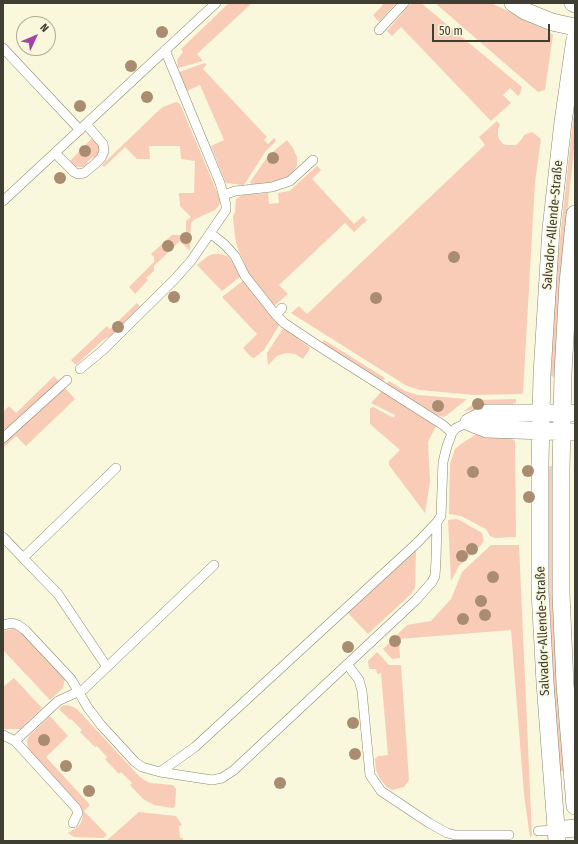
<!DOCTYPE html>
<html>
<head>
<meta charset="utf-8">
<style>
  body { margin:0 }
  #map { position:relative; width:578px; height:844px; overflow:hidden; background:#f9f7dc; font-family:"Fira Sans Condensed",sans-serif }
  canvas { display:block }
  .frame { position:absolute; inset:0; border:4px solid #3e3e33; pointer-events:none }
  .north { position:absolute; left:16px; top:16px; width:40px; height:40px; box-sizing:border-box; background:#f9f7dc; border:1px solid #aead98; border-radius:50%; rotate:46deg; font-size:11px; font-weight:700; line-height:16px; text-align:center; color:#3e3e33 }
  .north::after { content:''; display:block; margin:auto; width:14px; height:18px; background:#a442a8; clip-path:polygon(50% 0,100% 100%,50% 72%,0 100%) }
  .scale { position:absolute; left:432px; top:24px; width:118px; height:18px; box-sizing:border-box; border:2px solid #3e3e33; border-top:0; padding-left:5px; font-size:12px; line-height:14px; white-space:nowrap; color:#3e3e33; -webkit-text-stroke:3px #f9f7dc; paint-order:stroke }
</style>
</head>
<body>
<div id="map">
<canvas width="578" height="844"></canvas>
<div class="frame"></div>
<div class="north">N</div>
<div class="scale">50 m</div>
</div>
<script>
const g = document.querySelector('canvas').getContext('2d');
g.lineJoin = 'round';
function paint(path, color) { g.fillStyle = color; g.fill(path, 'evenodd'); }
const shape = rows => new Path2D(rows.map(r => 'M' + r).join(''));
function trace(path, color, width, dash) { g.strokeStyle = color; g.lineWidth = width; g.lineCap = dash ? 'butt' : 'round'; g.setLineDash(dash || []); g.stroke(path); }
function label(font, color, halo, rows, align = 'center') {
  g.font = font + ' "Fira Sans Condensed",sans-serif'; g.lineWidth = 3; g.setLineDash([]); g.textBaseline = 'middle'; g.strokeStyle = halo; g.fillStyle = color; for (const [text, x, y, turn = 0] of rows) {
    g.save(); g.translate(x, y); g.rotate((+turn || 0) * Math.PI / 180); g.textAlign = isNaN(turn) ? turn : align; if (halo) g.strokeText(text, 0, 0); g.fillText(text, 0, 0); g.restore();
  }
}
const green = shape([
  [229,3,252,3,197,54,203,61,178,68,177,60,183,52,181,49],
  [381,3,396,3,379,22,373,15,383,5],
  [411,3,421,3,522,87,520,94,518,96,510,88,503,95,511,103,491,121,401,27,392,36,387,31],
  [435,3,491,3,546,29,553,35,545,90,538,92],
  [205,63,206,65,203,69,267,137,264,140,268,144,274,138,276,141,265,152,244,185,226,183,211,146,224,140,200,85,187,91,179,72],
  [176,102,180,104,220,199,220,204,215,210,195,219,191,223,190,249,189,250,180,241,154,266,154,271,146,278,148,280,135,294,129,287,154,262,154,257,151,254,172,235,186,235,186,221,191,217,180,206,179,193,194,193,195,161,181,159,180,146,149,146,150,159,137,159,125,147,104,167,102,165,157,112,163,107],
  [575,102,575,140,565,232,555,377,551,376,555,284],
  [497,121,500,125,498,129,498,135,499,139,503,144,507,145,516,145,522,139,524,135,532,132,541,139,535,182,523,393,521,394,474,395,420,390,407,386,291,313,299,306,307,314,485,145,479,137],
  [92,138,96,140,100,148,98,155,95,159,93,157,87,162,89,164,84,167,76,167,72,165,70,161],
  [287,140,293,148,297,157,297,166,294,170,284,180,252,185,250,182,268,156],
  [317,166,321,170,312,179,354,224,363,216,367,220,354,232,345,223,279,285,288,294,274,306,250,277,237,246,235,237,233,217,235,212,236,199,242,195,268,193,269,204,279,203,278,193,289,191,295,186],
  [213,254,220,254,227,256,232,261,241,276,222,291,197,265,208,256],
  [244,280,280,324,264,350,254,358,251,357,243,348,257,334,222,297],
  [137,303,140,306,117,332,103,340,76,365,71,360,107,326,110,329],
  [284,327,310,348,309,350,303,359,295,354,286,353,277,356,268,365,267,353],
  [324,340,385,378,382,382,321,343],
  [54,376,75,399,26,446,16,436,4,447,3,445,3,412,9,406,16,413],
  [389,381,405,391,418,395,467,399,447,415,443,417,436,415,386,384],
  [382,391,436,426,428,442,430,482,425,513,389,465,389,461,400,450,370,424,370,408,373,407,394,418,395,415,371,403],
  [516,399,516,403,496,408,464,411,479,400],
  [482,434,509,437,515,441,516,537,495,538,490,536,486,529,461,516,449,514,450,464,455,449,461,444,475,435],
  [548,466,553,466,564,771,560,771,553,684,549,592],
  [457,519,461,521,482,533,484,541,481,545,459,566,451,581,448,520],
  [491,545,519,545,532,836,530,837,524,794,511,630,399,639,400,658,392,659,383,649,407,625,431,621,451,599,462,572],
  [416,550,415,588,411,594,368,634,348,613],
  [12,629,18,630,24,634,65,678,63,688,50,700,3,650,3,631],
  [377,652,389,665,401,665,409,780,404,787,392,790,387,787,380,779,376,770,375,759,378,756,388,755,381,673,377,674,376,669,369,669,368,661],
  [14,678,42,708,20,729,5,729,3,727,3,687],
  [67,705,73,707,77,709,137,774,144,780,150,783,173,785,176,789,175,806,173,808,154,805,143,799,130,785,132,783,121,772,119,774,105,759,107,757,97,746,95,747,80,732,82,730,71,719,70,720,59,709,62,706],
  [50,716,68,736,46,757,90,805,84,811,107,835,103,838,74,837,68,833,76,828,81,823,83,816,82,810,78,803,28,750,27,740,30,735],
  [139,812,176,816,182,825,179,826,180,838,183,838,183,841,106,841]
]);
const lane = shape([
  [379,30,404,3],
  [3,48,80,130],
  [55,153,74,172,78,174,84,173,95,164,101,158,104,151,103,144,86,124],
  [224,195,235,191,272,187,290,181,313,160],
  [3,201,216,3],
  [210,233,224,244,235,256,245,276,276,315,282,308],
  [276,315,284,323,317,345,443,425,452,433],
  [80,369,102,351,174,280,191,261,226,210,226,205,220,183,165,50],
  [3,438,67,380],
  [3,537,23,558],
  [3,625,12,623,18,625,25,630,71,679,88,708,101,725,135,762,142,767,160,772,212,780,222,778,234,770,416,600,432,582,435,576,436,560,437,522,441,516,443,462,447,446,452,433,456,428,469,422],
  [347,664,359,680,362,691,370,775,381,791,429,823,447,833,455,835,509,835],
  [107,667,58,594,23,558,116,468],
  [3,735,15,741,76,808,78,813,73,823],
  [15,741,58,701,84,689,214,565],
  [160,772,195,747,418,542,437,522],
  [538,831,556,830]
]);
const street = shape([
  [513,3,525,11,552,22,575,27],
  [573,3,575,4],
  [575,214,568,283,563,373,561,471,561,594,565,684,575,806],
  [469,422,487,413,575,413],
  [469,422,487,429,575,432],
  [556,830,575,828],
  [557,841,545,682,540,591,540,462,542,374,551,229,563,122,575,39]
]);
const trees = [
  [162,32],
  [131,66],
  [147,97],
  [80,106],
  [85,151],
  [273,158],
  [60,178],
  [186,238],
  [168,246],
  [454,257],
  [174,297],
  [376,298],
  [118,327],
  [478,404],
  [438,406],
  [528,471],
  [473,472],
  [529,497],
  [472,549],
  [462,556],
  [493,577],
  [481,601],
  [485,615],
  [463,619],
  [395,641],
  [348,647],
  [353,723],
  [44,740],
  [355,754],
  [66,766],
  [280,783],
  [89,791]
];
const streetNames = [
  ["Salvador-Allende-Straße",553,225,-85],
  ["Salvador-Allende-Straße",543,631,-92]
];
paint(green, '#f8ccb6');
trace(lane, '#8a886f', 10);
trace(street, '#8a886f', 18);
trace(lane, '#fff', 9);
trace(street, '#fff', 17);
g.fillStyle = '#aa8d71';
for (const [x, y] of trees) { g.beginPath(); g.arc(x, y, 6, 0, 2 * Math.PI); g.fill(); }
label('13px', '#3e3e33', '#f9f7dc', streetNames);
</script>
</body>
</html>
